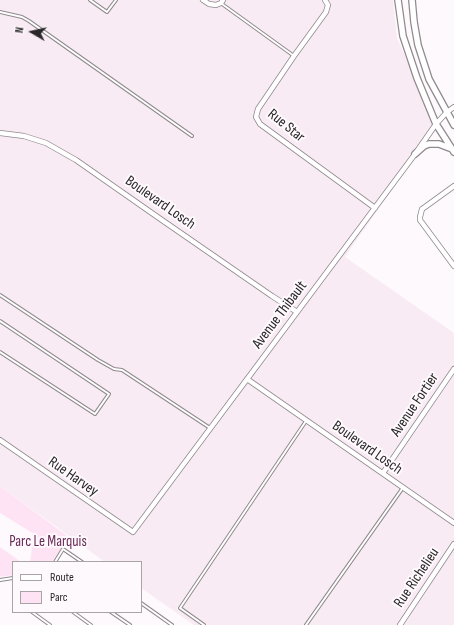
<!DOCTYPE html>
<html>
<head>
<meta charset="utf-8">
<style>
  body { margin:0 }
  #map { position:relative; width:454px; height:625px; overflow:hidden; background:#fef9fc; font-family:"Sofia Sans Condensed",sans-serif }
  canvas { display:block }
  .legend { position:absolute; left:12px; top:561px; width:130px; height:52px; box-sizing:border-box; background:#fef9fc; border:1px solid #a9a5a7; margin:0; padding:5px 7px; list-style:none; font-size:12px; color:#292628 }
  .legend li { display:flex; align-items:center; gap:8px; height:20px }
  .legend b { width:20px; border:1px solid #a9a5a7 }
  .north { position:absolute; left:12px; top:12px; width:40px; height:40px; -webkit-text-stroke:3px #fef9fc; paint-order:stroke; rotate:279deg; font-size:11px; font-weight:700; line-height:16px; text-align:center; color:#292628 }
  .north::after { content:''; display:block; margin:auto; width:14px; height:18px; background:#292628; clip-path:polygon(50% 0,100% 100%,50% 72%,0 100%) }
</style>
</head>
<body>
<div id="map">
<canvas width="454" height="625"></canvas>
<ul class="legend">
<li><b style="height:5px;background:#fff"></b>Route</li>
<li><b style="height:11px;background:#fee3f4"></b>Parc</li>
</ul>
<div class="north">N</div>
</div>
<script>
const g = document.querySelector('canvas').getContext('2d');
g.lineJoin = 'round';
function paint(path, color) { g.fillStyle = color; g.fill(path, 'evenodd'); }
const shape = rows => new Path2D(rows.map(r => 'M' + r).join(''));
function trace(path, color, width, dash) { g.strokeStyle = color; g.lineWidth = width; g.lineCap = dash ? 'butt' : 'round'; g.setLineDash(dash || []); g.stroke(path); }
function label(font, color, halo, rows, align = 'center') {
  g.font = font + ' "Sofia Sans Condensed",sans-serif'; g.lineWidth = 4; g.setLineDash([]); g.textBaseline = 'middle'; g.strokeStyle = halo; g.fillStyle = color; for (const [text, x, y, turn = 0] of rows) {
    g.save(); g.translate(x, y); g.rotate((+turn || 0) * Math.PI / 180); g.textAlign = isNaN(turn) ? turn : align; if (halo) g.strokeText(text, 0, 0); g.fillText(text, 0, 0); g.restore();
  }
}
const built = shape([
  [0,0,393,0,397,38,436,126,345,257,454,333,454,625,194,625,141,588,141,562,105,562,0,486]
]);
const green = shape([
  [0,486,70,538,52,562,30,562,34,534,0,513],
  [0,547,21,562,13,562,13,575,0,577]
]);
const service = shape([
  [90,0,107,12,116,0],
  [222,4,294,56],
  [0,12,22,17,29,21,192,136],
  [0,295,98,360,114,369,122,370,210,428],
  [0,321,109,394,95,414,0,352],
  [55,562,63,549,82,562],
  [0,580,13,578],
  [141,603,172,625],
  [32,612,50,625],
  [73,612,91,625],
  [111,612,130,625],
  [204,625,180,608,306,421],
  [306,625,402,489]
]);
const minor = shape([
  [203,0,209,4,216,5,221,3,223,0],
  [325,0,328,5,326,12,294,56,258,109,256,117,260,124,375,208],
  [0,133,24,136,46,143,76,160,159,218,272,296,297,312],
  [454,186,425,207,422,209,420,217,420,220,454,266],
  [247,379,454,523],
  [0,440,133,532,415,154,436,124,447,112,454,107],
  [383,473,454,369],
  [400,625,454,544]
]);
const tertiary = shape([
  [398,0,403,36,417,78,436,124,454,152],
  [412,0,414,22,418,45,429,79,454,125],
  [415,154,424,146,429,144,439,144,452,149]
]);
const streetNames = [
  ["Rue Star",286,126,39],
  ["Boulevard Losch",160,203,35],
  ["Avenue Thibault",280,315,-53],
  ["Avenue Fortier",415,405,-56],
  ["Boulevard Losch",367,448,35],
  ["Rue Harvey",73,477,35],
  ["Rue Richelieu",417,578,-56]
];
const parkNames = [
  ["Parc Le Marquis",48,542]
];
paint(built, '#f9ebf4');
paint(green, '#fee3f4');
trace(service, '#908a8d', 4);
trace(minor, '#908a8d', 6);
trace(tertiary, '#908a8d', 8);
trace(service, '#fff', 2);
trace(minor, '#fff', 4.5);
trace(tertiary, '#fff', 5.5);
label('15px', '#292628', '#fef9fc', streetNames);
label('15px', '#682a56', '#fef9fc', parkNames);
</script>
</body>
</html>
